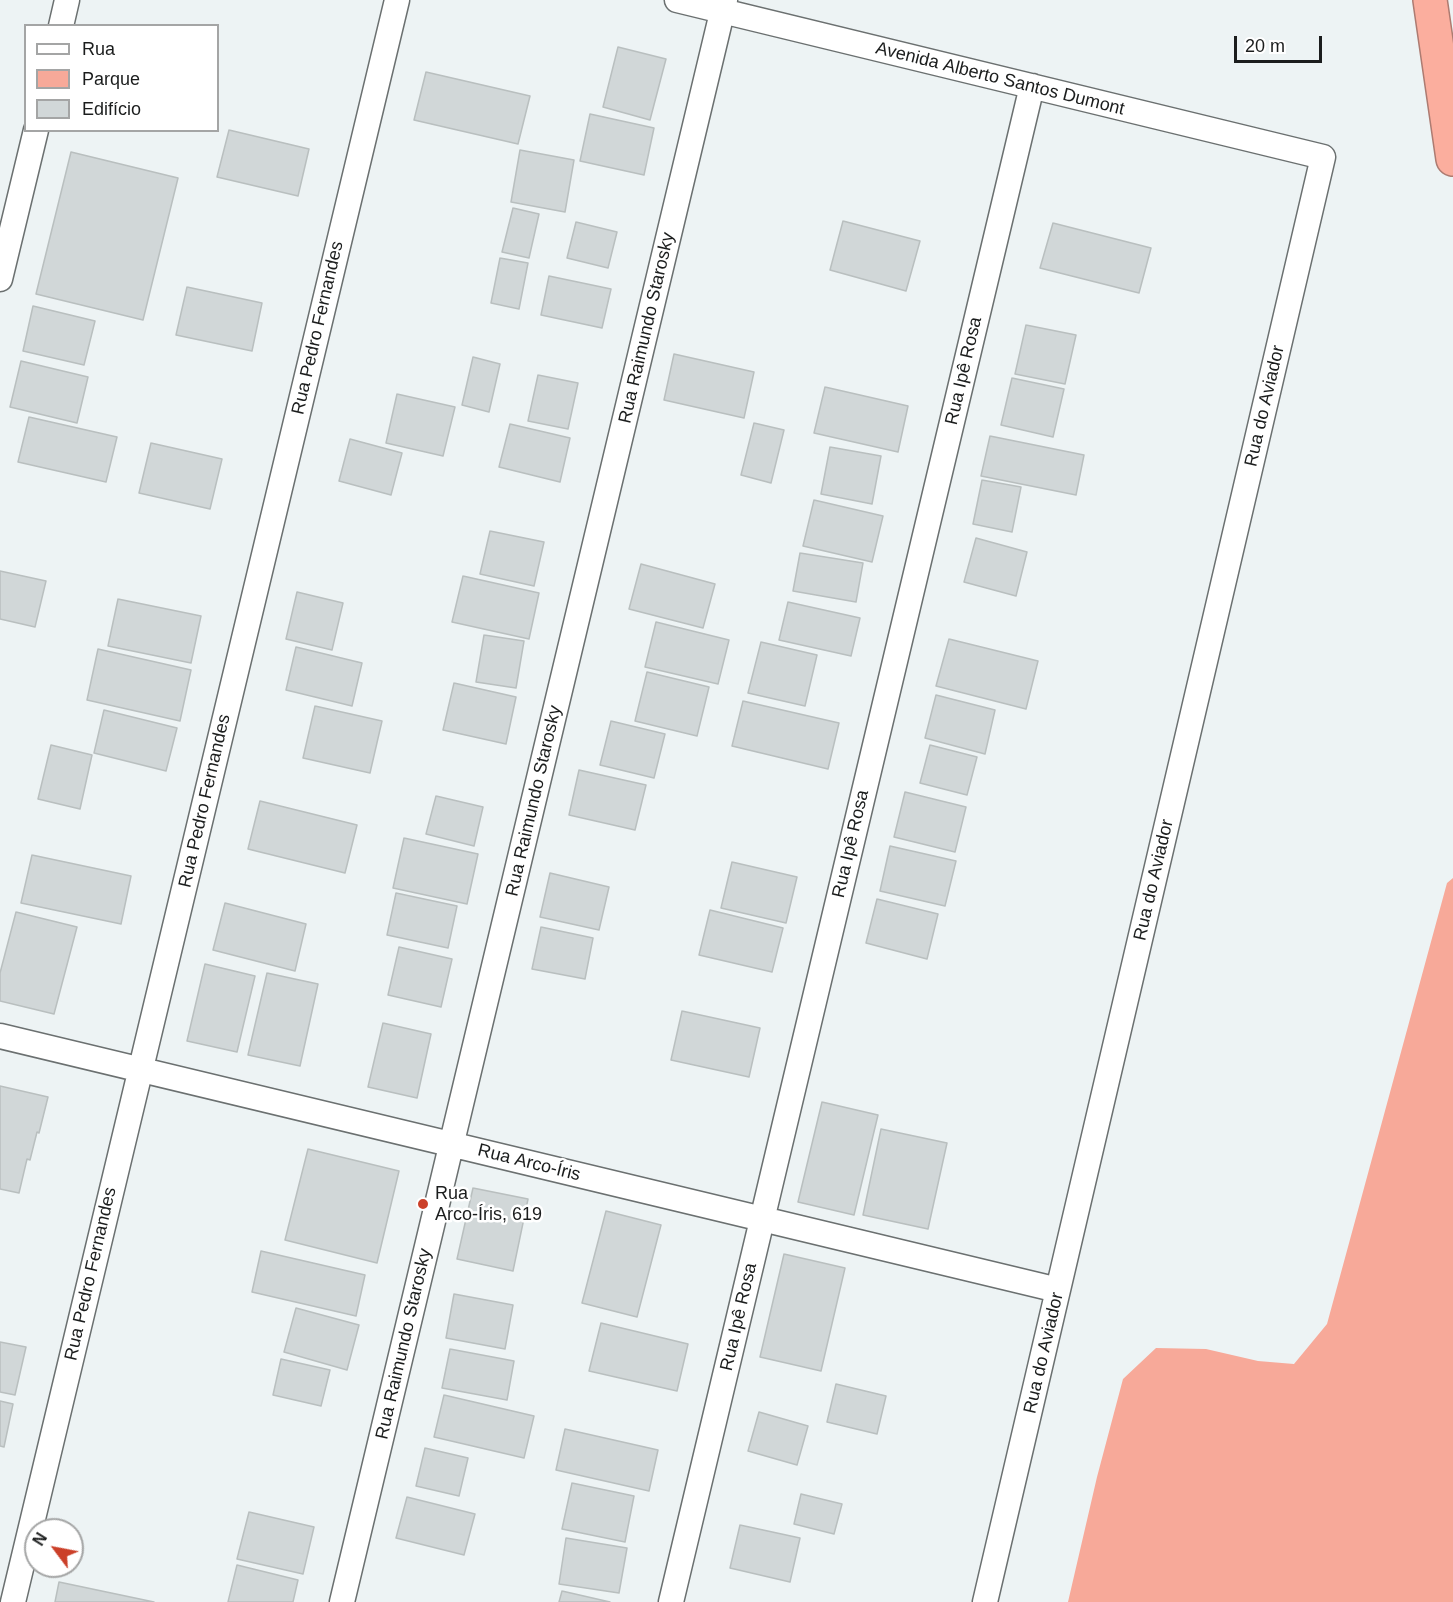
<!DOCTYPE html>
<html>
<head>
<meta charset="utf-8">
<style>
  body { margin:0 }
  #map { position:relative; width:1453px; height:1602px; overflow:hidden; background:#edf3f4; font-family:Helvetica,sans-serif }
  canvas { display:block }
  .legend { position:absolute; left:24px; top:24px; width:195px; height:108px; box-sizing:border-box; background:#fff; border:2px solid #a4a5a5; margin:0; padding:8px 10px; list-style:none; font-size:18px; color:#1b1d1d }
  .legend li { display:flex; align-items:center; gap:12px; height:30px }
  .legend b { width:30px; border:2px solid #a4a5a5 }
  .north { position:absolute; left:24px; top:1518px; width:60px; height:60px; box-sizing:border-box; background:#fff; border:2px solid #a4a5a5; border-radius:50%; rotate:302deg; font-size:16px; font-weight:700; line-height:24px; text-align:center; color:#1b1d1d }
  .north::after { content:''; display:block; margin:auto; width:21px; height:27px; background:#cb4029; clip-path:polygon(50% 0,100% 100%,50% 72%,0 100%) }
  .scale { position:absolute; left:1234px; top:36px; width:88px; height:27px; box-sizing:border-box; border:3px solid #1b1d1d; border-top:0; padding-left:8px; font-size:18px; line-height:21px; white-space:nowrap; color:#1b1d1d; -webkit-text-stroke:4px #fff; paint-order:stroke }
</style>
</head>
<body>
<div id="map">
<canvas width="1453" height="1602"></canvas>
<ul class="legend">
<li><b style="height:8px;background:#fff"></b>Rua</li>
<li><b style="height:16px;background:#f7a999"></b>Parque</li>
<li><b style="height:16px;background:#d1d7d8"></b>Edifício</li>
</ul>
<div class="north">N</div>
<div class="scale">20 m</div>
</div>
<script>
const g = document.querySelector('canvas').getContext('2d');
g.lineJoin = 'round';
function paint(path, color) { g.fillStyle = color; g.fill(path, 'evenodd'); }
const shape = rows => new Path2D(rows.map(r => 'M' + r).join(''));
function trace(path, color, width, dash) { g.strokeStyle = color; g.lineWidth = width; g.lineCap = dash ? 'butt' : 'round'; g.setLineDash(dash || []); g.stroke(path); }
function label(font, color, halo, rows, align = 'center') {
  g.font = font + ' Helvetica,sans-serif'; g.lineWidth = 5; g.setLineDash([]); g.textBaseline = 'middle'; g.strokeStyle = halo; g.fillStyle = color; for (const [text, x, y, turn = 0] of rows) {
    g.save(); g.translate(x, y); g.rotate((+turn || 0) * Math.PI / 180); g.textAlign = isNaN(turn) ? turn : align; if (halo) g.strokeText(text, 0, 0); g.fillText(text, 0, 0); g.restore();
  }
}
const green = shape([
  [1453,878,1453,1602,1068,1602,1097,1477,1123,1379,1156,1348,1206,1349,1258,1361,1294,1364,1327,1324,1447,883]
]);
const building = shape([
  [618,47,666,59,650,120,603,107,618,47],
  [426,72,530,96,518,144,414,120,426,72],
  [590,114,654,128,644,175,580,161,590,114],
  [229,130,309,149,298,196,217,177,229,130],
  [520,150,574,160,565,212,511,202,520,150],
  [71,152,178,178,143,320,36,294,71,152],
  [513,208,539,214,529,258,502,252,513,208],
  [843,221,920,241,906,291,830,270,843,221],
  [576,222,617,232,608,268,567,258,576,222],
  [1053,223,1151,248,1139,293,1040,268,1053,223],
  [500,258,528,263,519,309,491,303,500,258],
  [549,276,611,289,602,328,541,315,549,276],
  [187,287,262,303,252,351,176,335,187,287],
  [33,306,95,321,84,365,23,351,33,306],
  [1026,325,1076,335,1065,384,1015,374,1026,325],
  [674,354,754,372,744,418,664,400,674,354],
  [473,357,500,364,489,412,462,405,473,357],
  [21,361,88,377,77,423,10,407,21,361],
  [538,375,578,383,568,429,528,421,538,375],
  [1012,378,1064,389,1053,437,1001,425,1012,378],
  [825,387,908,406,898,452,814,433,825,387],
  [397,394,455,407,443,456,386,443,397,394],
  [29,417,117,437,106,482,18,462,29,417],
  [754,423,784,430,771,483,741,475,754,423],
  [510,424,570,438,560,482,499,467,510,424],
  [990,436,1084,455,1076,495,981,476,990,436],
  [350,439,402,453,391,495,339,481,350,439],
  [151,443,222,459,210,509,139,493,151,443],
  [830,447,881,456,872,504,821,494,830,447],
  [982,480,1021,487,1012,532,973,524,982,480],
  [814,500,883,516,872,562,803,546,814,500],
  [490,531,544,542,534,586,480,574,490,531],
  [976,538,1027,552,1016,596,964,582,976,538],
  [800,553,863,563,856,602,793,591,800,553],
  [641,564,715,584,703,628,629,609,641,564],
  [0,571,46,581,35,627,0,619,0,571],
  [463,576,539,593,529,639,452,622,463,576],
  [297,592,343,603,332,650,286,639,297,592],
  [118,599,201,616,191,663,108,646,118,599],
  [788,602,860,618,851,656,779,640,788,602],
  [656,622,729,640,718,684,645,667,656,622],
  [484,635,524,641,516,688,476,682,484,635],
  [949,639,1038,661,1026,709,936,686,949,639],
  [761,642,817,655,805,706,748,693,761,642],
  [296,647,362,663,352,706,286,690,296,647],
  [98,649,191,670,180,721,87,700,98,649],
  [647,672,709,687,697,736,635,721,647,672],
  [454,683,516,697,506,744,443,730,454,683],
  [936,695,995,710,985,754,925,738,936,695],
  [743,701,839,723,828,769,732,746,743,701],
  [315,706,382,721,370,773,303,758,315,706],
  [104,710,177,728,166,771,94,753,104,710],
  [611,721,665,734,654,778,600,765,611,721],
  [51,745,92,755,80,809,38,799,51,745],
  [930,745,977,757,967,795,920,783,930,745],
  [579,770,646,785,635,830,569,815,579,770],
  [905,792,966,807,955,852,894,837,905,792],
  [436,796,483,807,474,846,426,834,436,796],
  [260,801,357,825,345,873,248,849,260,801],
  [404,838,478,854,467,904,393,888,404,838],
  [890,846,956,861,945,906,880,891,890,846],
  [32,855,131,876,121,924,21,903,32,855],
  [732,862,797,877,786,923,721,908,732,862],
  [550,873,609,887,599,930,540,917,550,873],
  [396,893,457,906,448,948,387,935,396,893],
  [877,899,938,914,927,959,866,943,877,899],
  [225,903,306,924,295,971,213,950,225,903],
  [710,910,783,928,772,972,699,955,710,910],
  [16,912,77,927,54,1014,0,1001,0,973,16,912],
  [541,927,593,938,585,979,532,969,541,927],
  [399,947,452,959,441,1007,388,995,399,947],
  [205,964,255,976,237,1052,187,1041,205,964],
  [267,973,318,984,300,1066,248,1055,267,973],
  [682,1011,760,1028,749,1077,671,1060,682,1011],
  [383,1023,431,1034,417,1098,368,1087,383,1023],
  [0,1086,48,1097,39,1133,37,1132,30,1160,27,1159,19,1193,0,1189,0,1086],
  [822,1102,878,1115,854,1215,798,1202,822,1102],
  [881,1129,947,1143,928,1229,863,1215,881,1129],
  [308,1149,399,1171,377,1263,285,1240,308,1149],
  [473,1188,528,1199,513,1271,457,1259,473,1188],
  [606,1211,661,1225,637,1317,582,1303,606,1211],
  [261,1251,365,1275,356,1316,252,1292,261,1251],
  [784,1254,845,1268,821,1371,760,1357,784,1254],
  [454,1294,513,1305,505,1349,446,1338,454,1294],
  [296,1308,359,1325,347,1370,284,1352,296,1308],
  [601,1323,688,1344,677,1391,589,1371,601,1323],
  [0,1342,26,1347,15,1395,0,1392,0,1342],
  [450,1349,514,1361,507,1400,442,1388,450,1349],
  [281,1359,330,1370,321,1406,273,1395,281,1359],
  [836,1384,886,1396,877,1434,827,1422,836,1384],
  [444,1395,534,1416,524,1458,434,1437,444,1395],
  [0,1401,13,1404,4,1447,0,1446,0,1401],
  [759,1412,808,1426,797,1465,748,1451,759,1412],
  [565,1429,658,1450,649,1491,556,1470,565,1429],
  [425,1448,468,1458,459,1496,416,1486,425,1448],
  [572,1483,634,1496,625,1542,562,1529,572,1483],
  [801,1494,842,1504,834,1534,794,1524,801,1494],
  [407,1497,475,1514,464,1555,396,1538,407,1497],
  [249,1512,314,1527,303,1574,237,1559,249,1512],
  [740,1525,800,1538,790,1582,730,1568,740,1525],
  [566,1538,627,1548,619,1593,559,1584,566,1538],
  [237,1565,298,1580,293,1602,228,1602,237,1565],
  [59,1582,154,1602,55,1602,59,1582],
  [562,1591,610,1602,559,1602,562,1591]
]);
const street = shape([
  [677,0,1323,157,985,1602],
  [61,26,67,0],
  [0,279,36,130],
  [0,1036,1058,1290],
  [13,1602,397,0],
  [342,1602,725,0],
  [671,1602,1032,86]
]);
const highway = shape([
  [1430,0,1453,159]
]);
const markers = [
  [423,1204,6,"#cb4029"]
];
const streetNames = [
  ["Avenida Alberto Santos Dumont",1000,79,14],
  ["Rua Pedro Fernandes",318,328,-77],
  ["Rua Raimundo Starosky",647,328,-77],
  ["Rua Ipê Rosa",964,371,-77],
  ["Rua do Aviador",1265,406,-77],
  ["Rua Pedro Fernandes",205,801,-77],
  ["Rua Raimundo Starosky",534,801,-77],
  ["Rua Ipê Rosa",851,844,-77],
  ["Rua do Aviador",1154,880,-77],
  ["Rua Arco-Íris",529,1163,14],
  ["Rua Pedro Fernandes",91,1274,-77],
  ["Rua Ipê Rosa",739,1317,-77],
  ["Rua Raimundo Starosky",404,1344,-77],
  ["Rua do Aviador",1044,1353,-77]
];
const poiNames = [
  ["Rua",435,1194],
  ["Arco-Íris, 619",435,1215]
];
paint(green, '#f7a999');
paint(building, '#d1d7d8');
trace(building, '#b9bfbf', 1.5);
trace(street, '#6b7070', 27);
trace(highway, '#ad7b71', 36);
trace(street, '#fff', 24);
trace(highway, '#fbae9e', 33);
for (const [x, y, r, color] of markers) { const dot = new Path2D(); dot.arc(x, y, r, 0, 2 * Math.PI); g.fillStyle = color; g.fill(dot); trace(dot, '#fff', 2); }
label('18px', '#1b1d1d', '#fff', streetNames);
label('18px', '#1b1d1d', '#fff', poiNames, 'left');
</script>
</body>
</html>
